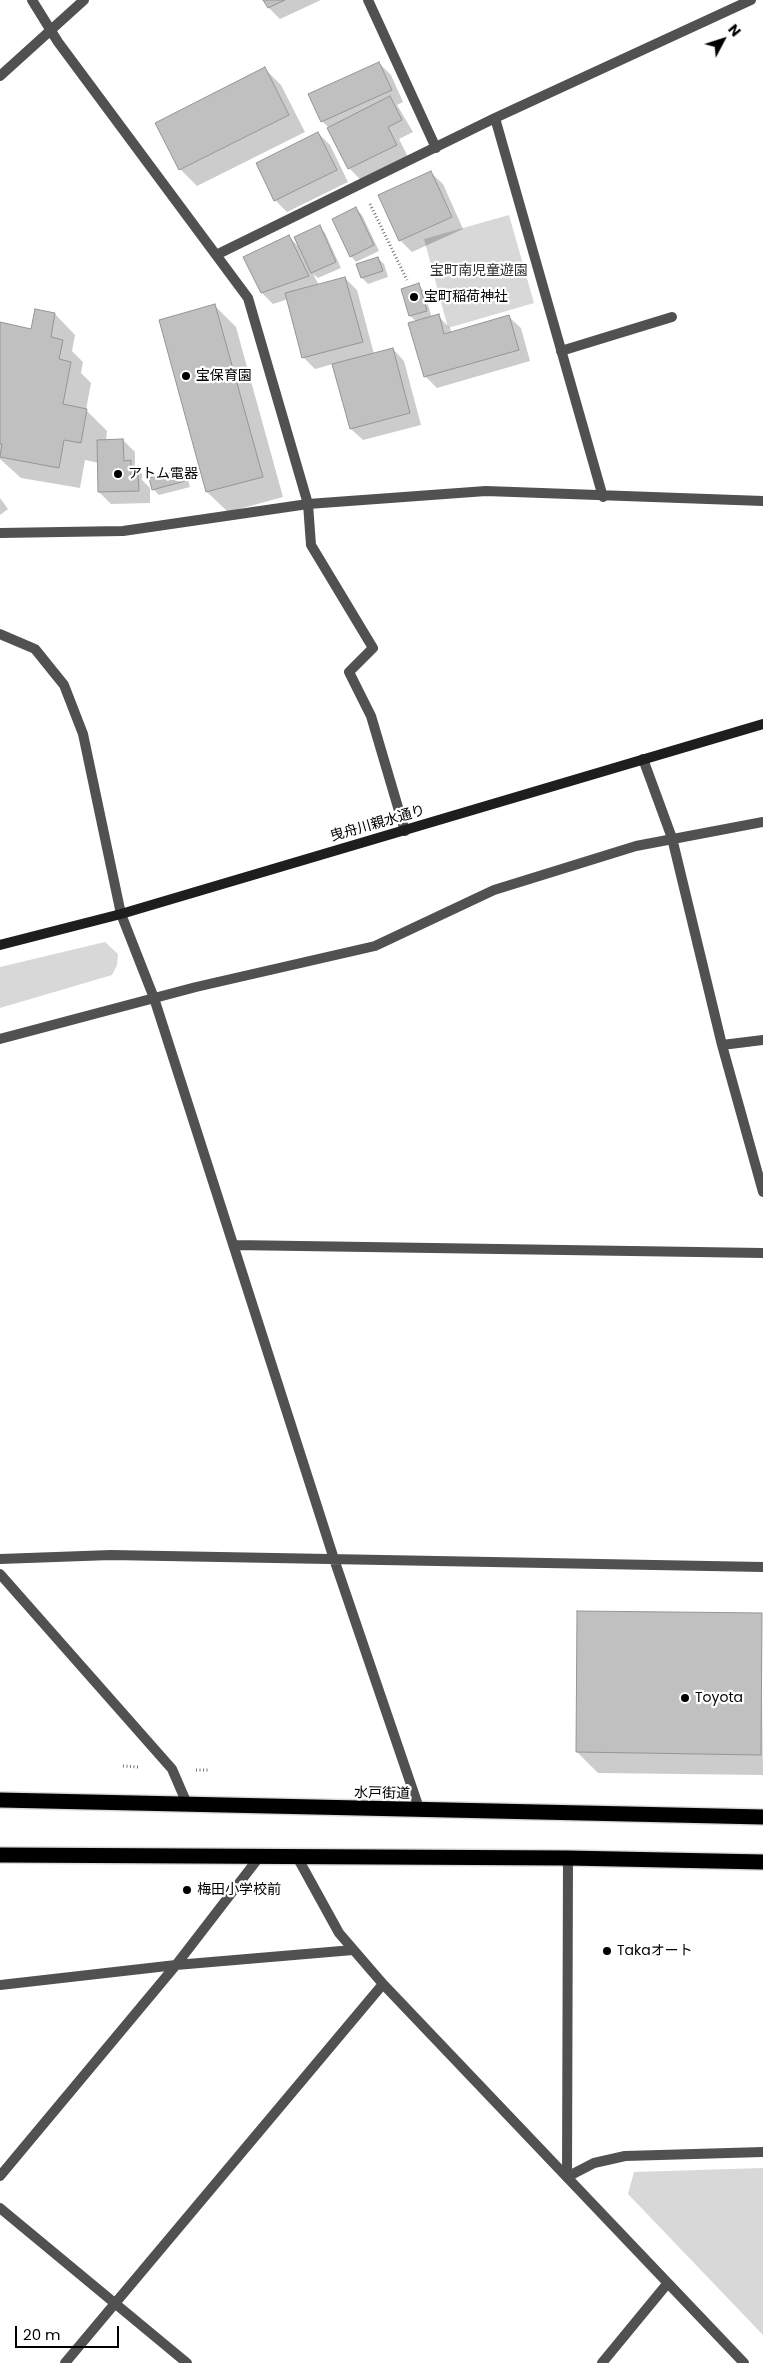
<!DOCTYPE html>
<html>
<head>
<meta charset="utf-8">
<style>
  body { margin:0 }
  #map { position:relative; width:763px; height:2363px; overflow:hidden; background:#fff; font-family:Poppins,sans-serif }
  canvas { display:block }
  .north { position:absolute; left:698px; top:15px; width:50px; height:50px; -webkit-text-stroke:4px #fff; paint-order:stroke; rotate:50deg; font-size:14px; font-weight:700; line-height:20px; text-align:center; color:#000 }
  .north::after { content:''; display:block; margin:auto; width:18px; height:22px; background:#000; clip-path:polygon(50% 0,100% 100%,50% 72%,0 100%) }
  .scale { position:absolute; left:15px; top:2326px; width:104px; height:22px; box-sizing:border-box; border:2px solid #000; border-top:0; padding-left:6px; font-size:15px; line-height:18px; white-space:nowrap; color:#000; -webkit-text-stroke:4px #fff; paint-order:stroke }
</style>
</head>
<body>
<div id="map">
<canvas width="763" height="2363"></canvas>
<div class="north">N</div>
<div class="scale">20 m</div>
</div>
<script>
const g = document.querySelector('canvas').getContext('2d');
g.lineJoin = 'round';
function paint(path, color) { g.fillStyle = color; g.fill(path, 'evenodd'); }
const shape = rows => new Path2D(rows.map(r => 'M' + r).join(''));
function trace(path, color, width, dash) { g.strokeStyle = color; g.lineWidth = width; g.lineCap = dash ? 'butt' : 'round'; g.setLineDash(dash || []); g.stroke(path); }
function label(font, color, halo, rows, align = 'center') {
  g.font = font + ' Poppins,"Noto Sans JP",sans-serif'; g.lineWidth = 4.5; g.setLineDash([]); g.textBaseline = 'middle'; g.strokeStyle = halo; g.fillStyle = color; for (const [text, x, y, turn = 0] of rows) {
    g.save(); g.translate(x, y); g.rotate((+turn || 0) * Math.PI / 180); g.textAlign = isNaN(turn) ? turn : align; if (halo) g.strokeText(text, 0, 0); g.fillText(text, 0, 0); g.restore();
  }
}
const green = shape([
  [509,215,534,303,448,328,424,239],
  [105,942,118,954,117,965,112,975,0,1008,0,967],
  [763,2168,763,2335,628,2194,634,2172]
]);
const shadow = shape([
  [265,0,321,0,280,19,269,8],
  [379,63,391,75,403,102,397,105,413,132,399,139,408,157,361,180,349,168,329,128,322,121],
  [265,69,281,85,305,132,197,186,180,169],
  [318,133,330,145,348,182,287,212,275,200],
  [431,173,443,184,463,229,412,252,400,240],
  [356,209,362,215,379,251,356,262,351,256],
  [319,227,325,233,341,268,318,278,313,274,319,285,345,278,357,290,374,354,393,349,404,361,421,425,363,440,351,429,333,364,315,369,303,357,288,299,273,304,262,293,289,237,301,249],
  [378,258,384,264,388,277,368,284,362,278,358,264],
  [418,285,424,291,432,318,438,316,450,328,452,333,509,317,521,328,530,361,437,388,425,376,417,322,410,316,402,290],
  [215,306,236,327,283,497,228,512,207,492],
  [55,314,75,335,72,351,83,362,81,373,91,383,86,410,107,431,106,441,123,440,135,452,135,467,142,474,142,480,150,488,150,503,111,504,99,492,99,463,85,460,80,488,21,478,0,459,0,324,32,330],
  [181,470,187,476,190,487,159,495,153,489],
  [0,498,8,509,0,515],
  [761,1615,763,1775,598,1773,577,1752]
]);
const building = shape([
  [263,0,285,0,268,8,263,0],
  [379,62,392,90,321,122,308,94,379,62],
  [265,67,289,115,179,170,155,123,265,67],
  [390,96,402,120,388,127,397,145,348,169,327,128,390,96],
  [318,132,337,170,274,201,256,163,318,132],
  [431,171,452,217,399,241,378,195,431,171],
  [356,207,374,245,350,257,332,219,356,207],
  [320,225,336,262,311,273,294,237,320,225],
  [289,235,309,276,261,293,243,257,289,235],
  [378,257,383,271,361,278,356,264,378,257],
  [345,277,363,342,302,358,285,293,345,277],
  [419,283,427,311,409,316,401,289,419,283],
  [215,304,263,477,206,492,159,320,215,304],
  [35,309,55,313,51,337,63,340,59,359,71,362,63,404,87,409,81,443,64,440,59,468,0,457,2,444,0,444,0,322,31,329,35,309],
  [439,314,444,334,509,315,519,350,424,377,408,323,439,314],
  [393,348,410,413,350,429,332,364,393,348],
  [123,439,124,461,131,460,131,475,138,475,139,491,98,492,97,440,123,439],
  [181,469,185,481,152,490,149,478,181,469],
  [577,1611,762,1613,761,1755,576,1752,577,1611]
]);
const path = shape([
  [370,204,407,280],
  [123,1766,138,1767],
  [196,1770,209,1770]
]);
const lane = shape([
  [561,351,672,317],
  [308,504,311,545,373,648,349,672,371,716,405,831],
  [567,2177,568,1858]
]);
const street = shape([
  [32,0,58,42,248,298,308,504],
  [368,0,436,148],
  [0,76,84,0],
  [495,118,603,497],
  [216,255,495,118,751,0],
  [0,533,123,531,308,504,486,491,763,501],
  [0,634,35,649,64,685,83,734,121,914,154,998,334,1559,420,1811],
  [643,759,672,838,722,1045,763,1192],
  [0,1039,196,987,375,946,494,890,636,846,763,822],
  [722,1045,763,1040],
  [234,1245,763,1253],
  [0,1559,111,1555,763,1567],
  [0,1574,172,1769,188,1806],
  [296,1855,339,1933,383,1984,744,2363],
  [0,1985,176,1965,353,1950],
  [0,2176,176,1965,260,1856],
  [567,2177,594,2163,625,2156,763,2152],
  [0,2208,187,2363],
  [65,2363,383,1984],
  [602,2363,667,2284]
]);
const secondary = shape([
  [0,945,121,914,763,724]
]);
const highway = shape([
  [0,1800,763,1817],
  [0,1855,568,1858,763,1862]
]);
const markers = [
  [414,297,5,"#000"],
  [186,376,5,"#000"],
  [118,474,5,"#000"],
  [685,1698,5,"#000"],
  [187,1890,5,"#000"],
  [607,1951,5,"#000"]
];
const parkNames = [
  ["宝町南児童遊園",479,271]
];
const poiNames = [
  ["宝町稲荷神社",424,297],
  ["宝保育園",196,376],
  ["アトム電器",128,474],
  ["Toyota",695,1698],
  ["梅田小学校前",197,1890],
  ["Takaオート",617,1951]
];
const streetNames = [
  ["曳舟川親水通り",378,824,-16],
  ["水戸街道",382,1794,1]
];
paint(green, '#d8d8d8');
paint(shadow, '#0003');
paint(building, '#c0c0c0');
trace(building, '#959595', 1);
trace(highway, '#dbdbdb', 18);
trace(path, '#737373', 3, [1, 2.5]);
trace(lane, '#515151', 10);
trace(street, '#515151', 10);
trace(secondary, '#1e1e1e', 10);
trace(highway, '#000', 15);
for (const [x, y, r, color] of markers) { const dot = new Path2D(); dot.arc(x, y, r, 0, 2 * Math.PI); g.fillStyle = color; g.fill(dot); trace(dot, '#fff', 2); }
label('14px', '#2f2f2f', '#fff', parkNames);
label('14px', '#000', '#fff', poiNames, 'left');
label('14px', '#000', '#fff', streetNames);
</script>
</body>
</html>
